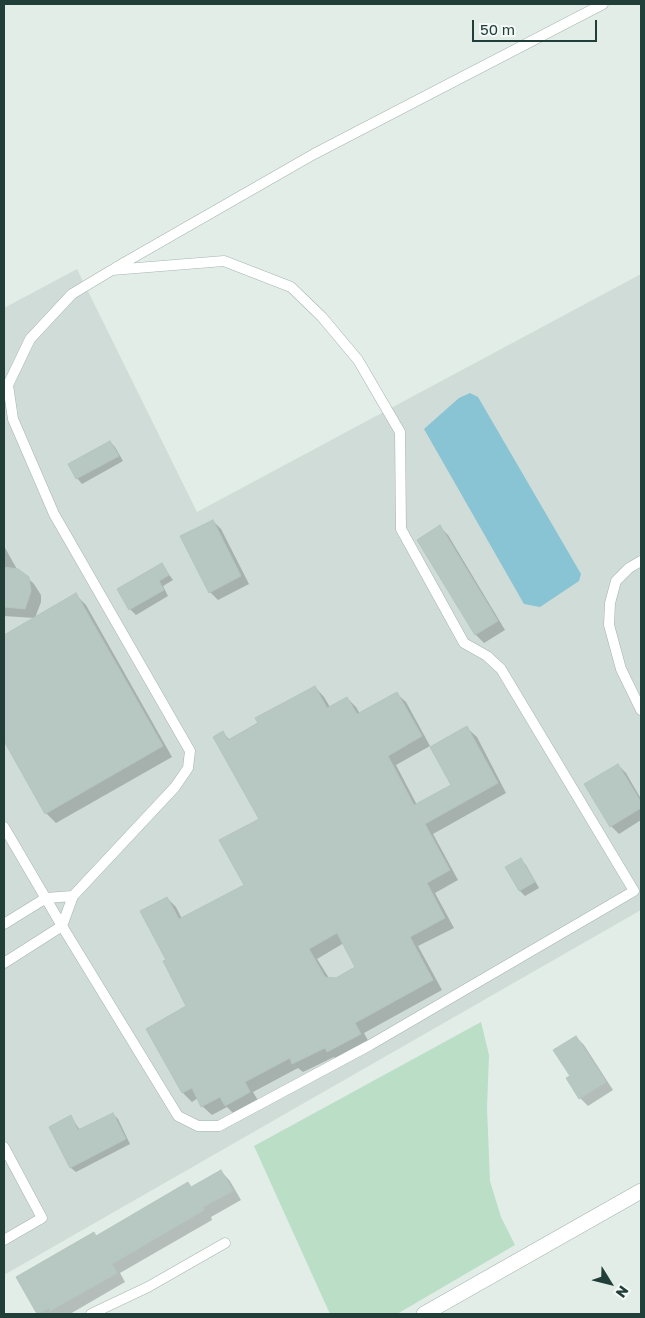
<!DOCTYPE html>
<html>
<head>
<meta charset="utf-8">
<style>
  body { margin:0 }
  #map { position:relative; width:645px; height:1318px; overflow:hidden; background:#e2ede8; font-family:"Golos Text",sans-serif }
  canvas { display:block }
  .frame { position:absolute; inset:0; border:5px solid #213e38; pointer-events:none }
  .north { position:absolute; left:585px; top:1258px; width:50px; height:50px; -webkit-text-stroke:4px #f2f9f6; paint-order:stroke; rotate:126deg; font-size:14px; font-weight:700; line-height:20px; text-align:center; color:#213e38 }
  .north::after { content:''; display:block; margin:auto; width:18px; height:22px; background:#213e38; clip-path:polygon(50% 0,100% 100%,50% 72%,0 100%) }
  .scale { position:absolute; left:472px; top:20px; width:125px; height:22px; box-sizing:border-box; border:2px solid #213e38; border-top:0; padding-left:6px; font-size:15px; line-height:18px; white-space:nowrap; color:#213e38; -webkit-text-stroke:4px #f2f9f6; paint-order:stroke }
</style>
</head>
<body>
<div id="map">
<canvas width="645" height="1318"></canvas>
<div class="frame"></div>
<div class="north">N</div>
<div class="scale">50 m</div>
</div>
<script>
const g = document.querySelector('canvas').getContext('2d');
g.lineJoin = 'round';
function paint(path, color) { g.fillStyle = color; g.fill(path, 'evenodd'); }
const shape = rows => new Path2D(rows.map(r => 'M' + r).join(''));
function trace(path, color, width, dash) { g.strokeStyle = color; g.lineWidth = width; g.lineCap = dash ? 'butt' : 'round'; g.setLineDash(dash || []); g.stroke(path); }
const built = shape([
  [77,269,197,512,641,274,641,910,4,1275,4,308]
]);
const green = shape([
  [481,1022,489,1055,487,1108,490,1181,501,1217,515,1245,397,1314,330,1314,254,1146]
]);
const water = shape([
  [470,393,478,397,581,574,579,581,540,607,524,604,424,429,459,398]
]);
const shadow = shape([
  [110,442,115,447,123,461,82,484,77,478],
  [213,521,221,529,249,584,218,600,210,592],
  [440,527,448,535,505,630,484,643,476,635],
  [4,546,18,571,23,573,34,584,41,595,41,602,35,618,4,616],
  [162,565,173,580,163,586,168,596,136,615,130,609,119,589],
  [76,595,86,605,172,757,56,823,46,813,4,738,4,637],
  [315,687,324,697,330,707,347,698,356,707,360,714,396,693,406,702,430,746,396,765,417,805,453,786,467,728,477,737,506,793,433,834,458,880,435,893,454,928,418,946,442,990,364,1033,370,1044,337,1061,334,1057,303,1072,298,1068,253,1092,259,1102,235,1115,227,1107,212,1115,202,1106,198,1098,192,1102,183,1093,147,1030,188,1007,167,960,167,898,176,907,182,919,246,886,260,820,223,733,230,740],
  [344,943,357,968,336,979,329,978,317,959],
  [618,765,626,773,641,799,641,820,619,834,611,826],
  [520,860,526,865,539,888,525,896,520,891,507,868],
  [576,1037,584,1045,613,1090,588,1106,580,1098,571,1076],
  [113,1114,118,1119,130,1144,76,1172,71,1168,50,1128,71,1117,80,1130],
  [221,1171,230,1181,241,1200,211,1217,212,1220,120,1273,125,1282,70,1314,38,1314,17,1277,96,1237,187,1183,192,1188]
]);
const building = shape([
  [110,441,119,456,76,479,68,464,110,441],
  [213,520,241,576,209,593,180,536,213,520],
  [440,525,498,621,475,635,417,540,440,525],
  [162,563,169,575,159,581,164,590,129,610,117,589,162,563],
  [4,567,18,569,29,577,31,591,25,609,4,607,4,567],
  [76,593,163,746,45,814,4,741,4,635,76,593],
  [315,686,327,708,347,697,357,714,397,692,422,736,388,756,414,805,451,785,430,747,467,726,498,783,425,824,450,870,427,883,445,918,410,937,433,980,355,1023,361,1034,327,1052,325,1048,292,1064,290,1058,245,1082,250,1092,225,1106,220,1097,201,1107,192,1088,182,1093,146,1029,186,1006,163,961,166,960,140,911,167,897,179,919,244,885,219,840,259,819,213,737,223,731,228,740,258,723,255,718,315,686],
  [337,933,355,967,336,978,325,977,309,949,337,933],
  [618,764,641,802,641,808,610,827,584,784,618,764],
  [521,858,535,882,519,891,505,867,521,858],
  [576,1036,606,1082,579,1099,566,1078,570,1076,553,1050,576,1036],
  [113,1113,126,1139,70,1168,49,1127,71,1115,78,1130,113,1113],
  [221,1170,233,1191,203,1207,204,1210,112,1264,117,1273,50,1311,49,1308,37,1314,16,1277,94,1232,96,1236,188,1182,191,1187,221,1170]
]);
const lane = shape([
  [115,268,314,154,603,4],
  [641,561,629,568,616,581,610,603,609,625,621,669,641,710],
  [4,827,62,926,178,1116,198,1126,219,1126,370,1045,634,891,501,669,487,656,464,643,401,529,400,432,358,360,322,317,291,287,224,261,112,270,72,294,30,339,8,385,13,419,54,514,190,751,188,768,175,787,73,896,62,926,4,963],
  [4,924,46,898,73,896],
  [4,1147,42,1218,4,1240],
  [91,1314,148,1287,225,1243]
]);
const street = shape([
  [424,1314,641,1191]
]);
paint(built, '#d0dcd7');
paint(green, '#badec6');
paint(water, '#88c4d4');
paint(shadow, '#0003');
paint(building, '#b7c7c1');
trace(building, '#b4c6c0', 1);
trace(lane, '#a4b5b0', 11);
trace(street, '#a4b5b0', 16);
trace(lane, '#fff', 10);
trace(street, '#fff', 15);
</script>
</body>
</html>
